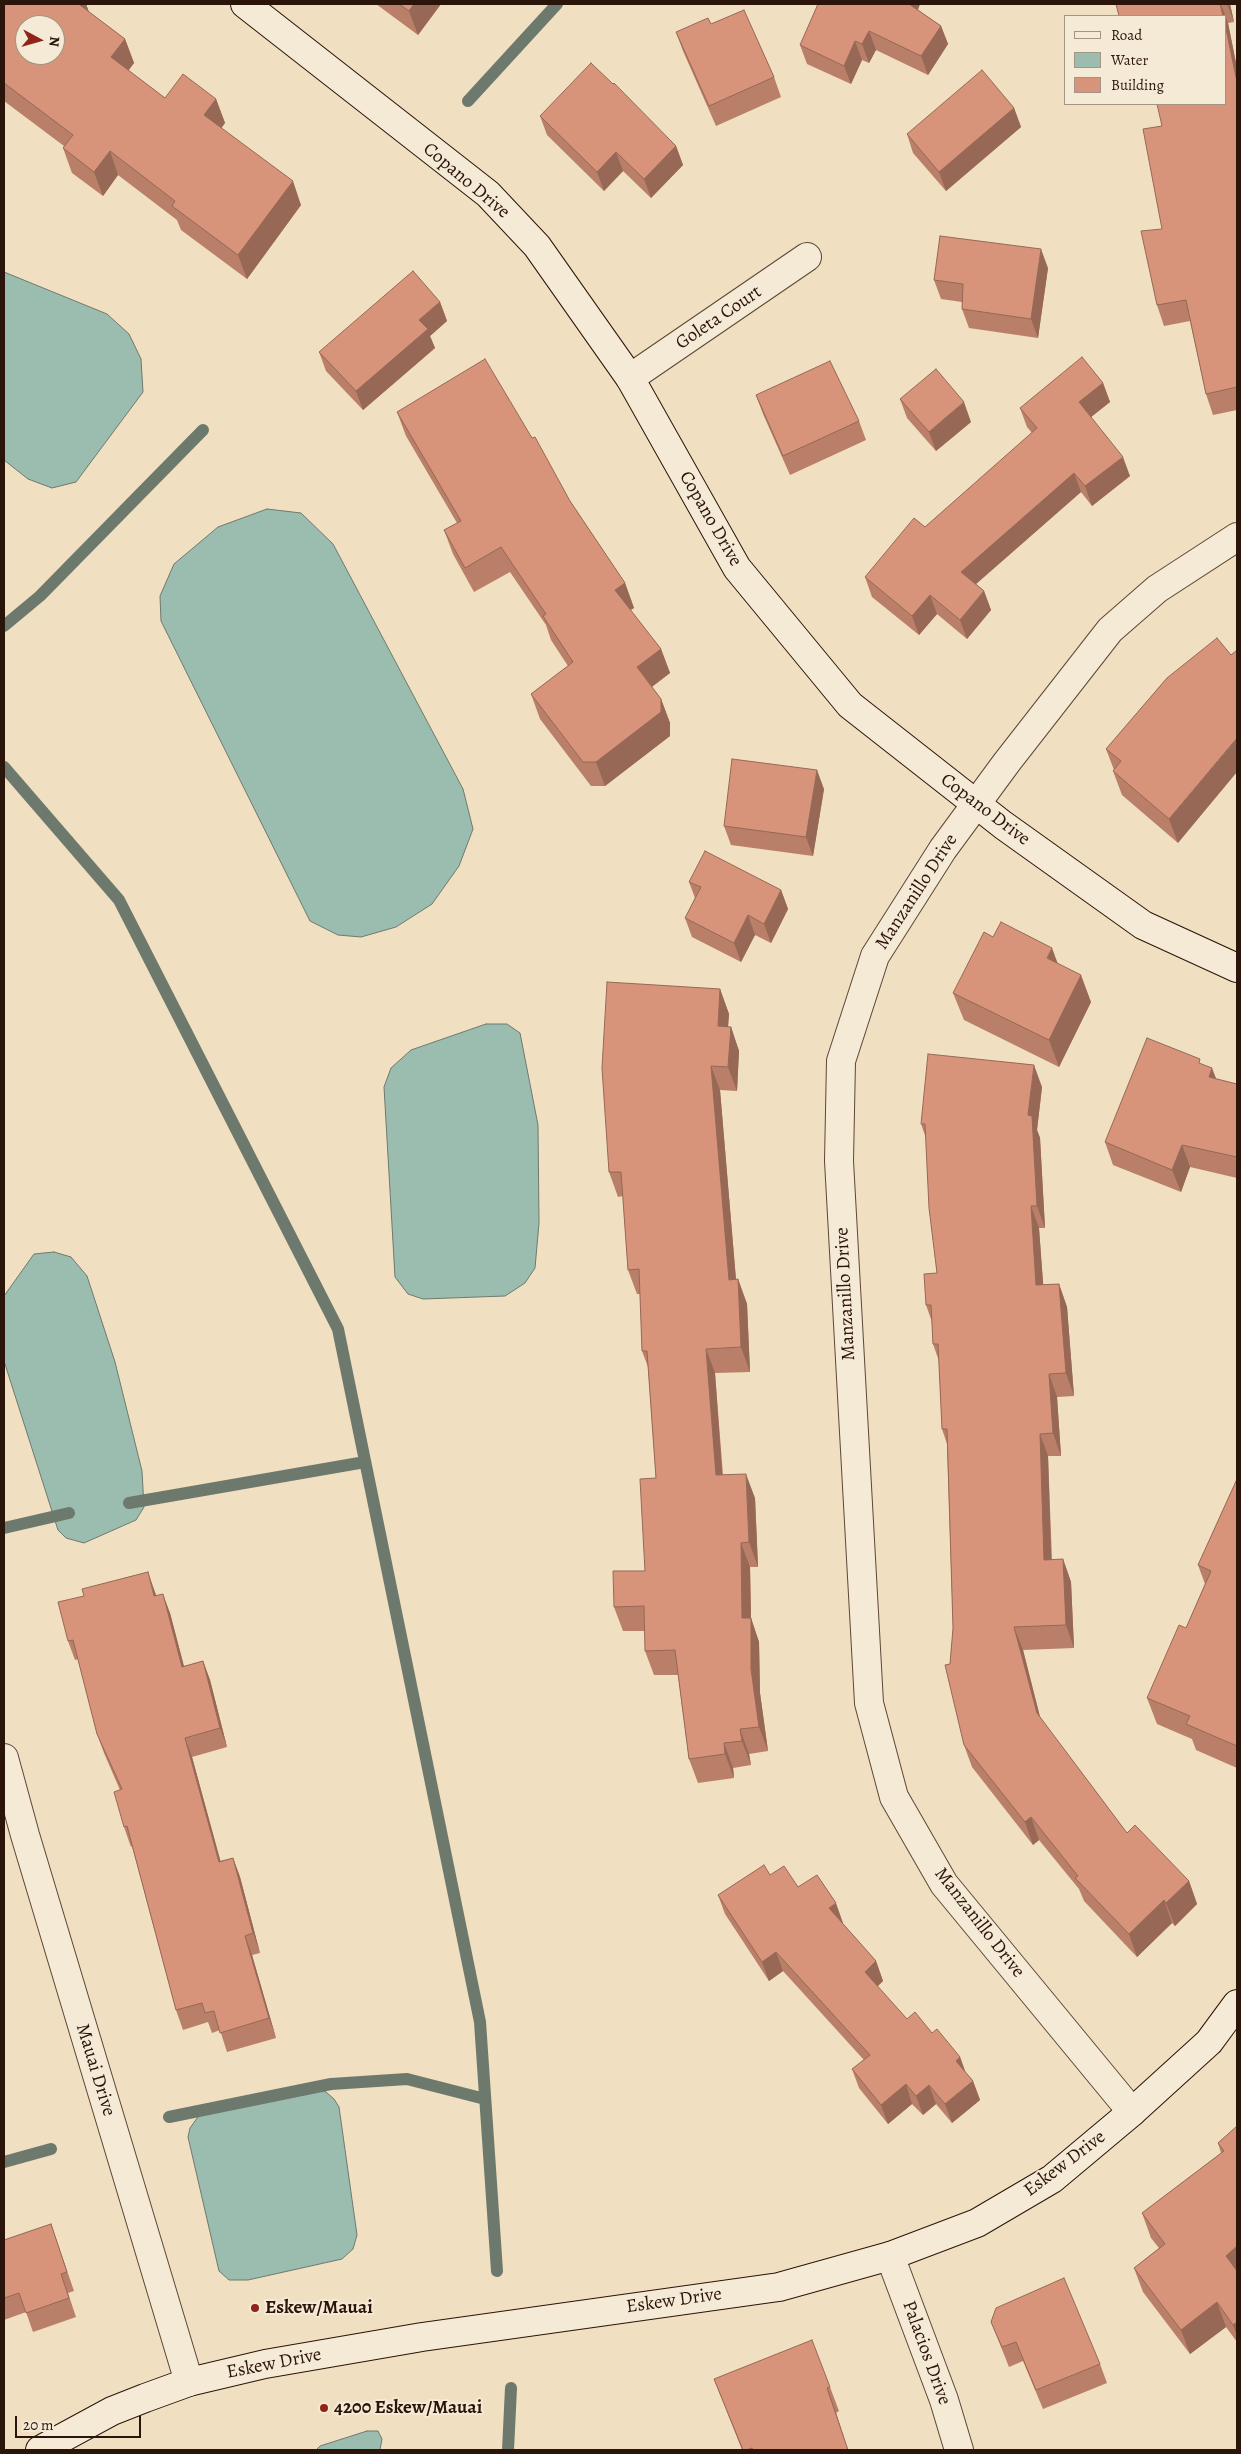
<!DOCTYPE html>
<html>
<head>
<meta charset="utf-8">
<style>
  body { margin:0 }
  #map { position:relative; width:1241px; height:2454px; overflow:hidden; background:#f0dfc0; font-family:Alegreya,serif }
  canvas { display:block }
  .frame { position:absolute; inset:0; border:5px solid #2b1409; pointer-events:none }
  .legend { position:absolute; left:1064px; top:15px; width:162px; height:90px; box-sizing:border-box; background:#f5ead6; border:1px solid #a49484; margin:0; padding:6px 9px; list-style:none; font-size:15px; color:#2b1409 }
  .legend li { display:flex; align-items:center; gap:10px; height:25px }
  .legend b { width:25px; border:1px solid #a49484 }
  .north { position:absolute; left:15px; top:15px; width:50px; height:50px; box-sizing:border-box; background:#f5ead6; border:1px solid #a49484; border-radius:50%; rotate:96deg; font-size:14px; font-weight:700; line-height:20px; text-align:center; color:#2b1409 }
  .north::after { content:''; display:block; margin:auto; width:18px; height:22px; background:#8f2418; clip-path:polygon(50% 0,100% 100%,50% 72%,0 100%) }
  .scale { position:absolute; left:15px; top:2416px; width:126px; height:22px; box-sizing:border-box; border:2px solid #2b1409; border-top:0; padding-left:6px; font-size:15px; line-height:18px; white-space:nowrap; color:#2b1409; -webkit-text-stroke:4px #f5ead6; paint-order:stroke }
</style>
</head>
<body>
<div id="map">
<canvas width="1241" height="2454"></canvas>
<div class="frame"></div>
<ul class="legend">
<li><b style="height:6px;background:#f5ead6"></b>Road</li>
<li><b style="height:14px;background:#9abdb0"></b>Water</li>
<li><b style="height:14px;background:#d7947a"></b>Building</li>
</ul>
<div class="north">N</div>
<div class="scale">20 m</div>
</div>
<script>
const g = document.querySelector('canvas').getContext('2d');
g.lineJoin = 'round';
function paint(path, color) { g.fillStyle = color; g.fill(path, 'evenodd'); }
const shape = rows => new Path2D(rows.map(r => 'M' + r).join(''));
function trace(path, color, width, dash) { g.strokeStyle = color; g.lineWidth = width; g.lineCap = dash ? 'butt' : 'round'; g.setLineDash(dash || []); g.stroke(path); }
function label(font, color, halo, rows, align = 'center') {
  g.font = font + ' Alegreya,serif'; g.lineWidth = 4; g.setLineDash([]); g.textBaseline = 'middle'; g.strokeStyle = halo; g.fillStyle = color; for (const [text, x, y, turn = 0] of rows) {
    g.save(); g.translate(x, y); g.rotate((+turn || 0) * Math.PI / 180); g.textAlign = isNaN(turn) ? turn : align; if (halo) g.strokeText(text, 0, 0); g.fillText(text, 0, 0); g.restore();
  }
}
const water = shape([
  [4,272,107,314,129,334,141,359,143,392,76,482,52,488,28,479,4,460,4,272],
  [267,509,301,513,333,544,463,789,473,829,459,866,432,904,396,927,361,937,338,935,310,921,161,621,160,596,174,564,218,527,267,509],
  [486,1024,507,1024,520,1033,538,1125,539,1223,535,1268,525,1283,505,1296,423,1299,408,1294,395,1277,384,1087,391,1068,411,1050,486,1024],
  [54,1252,71,1257,87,1276,115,1362,142,1471,144,1507,136,1520,84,1543,66,1538,58,1530,4,1361,4,1296,34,1254,54,1252],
  [316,2089,326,2092,334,2099,339,2107,357,2235,353,2249,342,2259,248,2280,229,2280,219,2271,188,2137,190,2128,200,2114,316,2089],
  [367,2431,378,2431,382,2439,380,2450,316,2450,320,2446,367,2431]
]);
const stream = shape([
  [468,101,557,4],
  [4,626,40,596,203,430],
  [4,767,119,900,338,1329,480,2022,497,2271],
  [129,1503,365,1462],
  [4,1528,69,1513],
  [169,2117,331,2084,407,2079,485,2099],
  [4,2162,51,2149],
  [508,2450,511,2388]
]);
const street = shape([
  [630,378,807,257],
  [4,1758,25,1835,189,2382],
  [1132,2112,944,1884,894,1797,869,1703,839,1161,841,1061,875,956,943,849,1007,762,1110,630,1157,589,1237,537],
  [890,2256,944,2400,959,2450]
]);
const secondary = shape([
  [245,4,488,194,537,246,630,378,737,568,850,705,1003,825,1143,925,1237,968],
  [40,2450,112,2411,145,2398,189,2382,265,2364,422,2337,779,2287,890,2256,977,2223,1052,2179,1132,2112,1209,2042,1237,2004]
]);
const wall = shape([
  [4,4,86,4,89,12,125,39,134,63,128,70,165,98,216,99,225,123,221,128,301,205,247,279,181,230,177,220,118,175,103,196,72,173,63,148,64,146,4,101],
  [376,4,441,4,418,35],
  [818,4,920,4,918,10,941,26,948,44,928,75,876,50,869,63,862,60,851,84,807,64,800,45],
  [1116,4,1230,4,1234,22,1228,23,1237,68,1237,410,1213,415,1206,394,1190,321,1164,326,1157,305,1162,229,1162,126,1225,16],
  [711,24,774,77,781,97,716,126,683,51,676,32],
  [1014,108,1021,127,946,191,913,153,907,134],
  [540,116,676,146,683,165,651,198,623,171,604,191,547,135],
  [1048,268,1038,338,969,328,962,309,962,302,941,299,934,280],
  [440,302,447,321,430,336,435,348,363,410,326,371,319,352],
  [1103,383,1110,402,1091,417,1130,476,1092,506,1081,492,976,584,984,591,991,610,967,639,937,614,919,635,872,597,865,577,925,527,1032,433,1027,427,1020,408],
  [756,395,859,421,866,440,790,475,763,414],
  [900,399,971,422,936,451,907,418],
  [397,412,570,501,625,583,634,608,630,610,661,649,670,673,652,687,661,699,670,723,670,736,605,786,591,786,540,719,531,694,568,666,551,640,546,625,510,572,474,592,453,554,444,530,457,523,406,436],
  [1167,678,1178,843,1122,795,1113,771,1114,770,1106,749],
  [824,789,813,856,731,845,724,826],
  [689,882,781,890,788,909,771,943,755,935,741,962,692,937,685,918,695,898],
  [993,937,1058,963,1091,1002,1059,1067,964,1020,953,993],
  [720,989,729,1014,728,1027,731,1027,739,1051,737,1091,720,1090,736,1279,738,1279,747,1304,750,1372,715,1373,723,1475,755,1498,758,1567,750,1567,751,1618,759,1642,760,1693,768,1751,749,1754,751,1765,733,1768,734,1778,698,1783,689,1759,678,1675,654,1675,645,1651,645,1631,623,1631,614,1607,645,1571,656,1478,648,1367,642,1351,640,1294,637,1294,628,1270,623,1196,618,1197,609,1172],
  [1202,1064,1216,1079,1237,1084,1237,1178,1190,1167,1181,1192,1113,1165,1105,1142],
  [1042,1087,1037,1130,1040,1138,1045,1228,1039,1228,1043,1285,1059,1284,1067,1307,1074,1396,1057,1397,1061,1456,1048,1456,1052,1560,1063,1559,1071,1582,1074,1648,1023,1650,1040,1718,1127,1833,1189,1881,1197,1904,1175,1926,1172,1923,1137,1957,1084,1901,1079,1889,1039,1840,1033,1845,972,1767,964,1745,950,1664,953,1628,947,1444,942,1429,939,1361,933,1344,932,1322,926,1305,937,1273,926,1138,921,1124],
  [1237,1479,1237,1768,1196,1750,1192,1739,1157,1724,1147,1698,1186,1628,1205,1584,1198,1565],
  [155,1592,156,1596,170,1613,184,1666,203,1661,210,1680,227,1747,192,1757,220,1861,233,1858,240,1877,260,1953,252,1955,276,2038,227,2052,220,2030,212,2033,208,2022,183,2030,176,2010,132,1846,131,1847,124,1827,120,1790,104,1753,97,1734,78,1659,75,1660,68,1641],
  [770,1875,798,1887,843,1923,842,1923,876,1961,883,1981,877,1986,907,2019,932,2033,960,2057,965,2072,973,2081,980,2100,952,2123,936,2104,923,2115,912,2104,888,2124,859,2088,852,2069,864,2060,783,1971,769,1981,725,1914,718,1895],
  [1237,2126,1237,2342,1226,2327,1190,2354,1143,2292,1134,2268,1159,2248,1151,2238,1142,2213,1221,2153,1218,2143],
  [51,2224,74,2291,68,2293,76,2317,33,2332,26,2312,4,2320,4,2240],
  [991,2322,1100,2364,1107,2383,1043,2409,1023,2361,1009,2367],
  [714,2379,830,2387,839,2411,836,2413,848,2450,742,2450]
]);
const shadedWall = shape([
  [81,4,86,4,93,24,80,5],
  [414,4,441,4,418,35,409,11],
  [907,4,920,4,913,20],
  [1221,4,1228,23,1237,68,1237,82,1225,24,1225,16,1223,16],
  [1227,4,1230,4,1234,22],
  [941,26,948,44,928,75,921,56],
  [869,31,876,50,869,63,862,44],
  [125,39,134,63,120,82,111,57],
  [855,41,862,60,851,84,844,66],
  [216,99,225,123,213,140,204,115],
  [1014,108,1021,127,946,191,939,172],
  [676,146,683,165,651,198,644,179],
  [110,151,118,175,103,196,94,172],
  [616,152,623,171,604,191,597,172],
  [293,181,301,205,247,279,238,255],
  [1041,249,1048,268,1038,338,1031,319],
  [440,302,447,321,430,336,435,348,363,410,356,391,419,320],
  [1103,383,1110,402,1086,421,1079,402],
  [964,402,971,422,936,451,929,432],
  [1123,457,1130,476,1092,506,1085,486],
  [1074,473,1081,492,968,591,961,572],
  [625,583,634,608,624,614,615,590],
  [984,591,991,610,967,639,960,620],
  [930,595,937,614,919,635,912,616],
  [661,649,670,673,646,691,637,667],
  [661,699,670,723,670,736,605,786,596,762],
  [1237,738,1237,772,1178,843,1169,819],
  [817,770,824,789,813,856,806,837],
  [781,890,788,909,771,943,764,924],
  [748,915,755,935,741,962,734,943],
  [1052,948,1062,975,1047,958],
  [1081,975,1091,1002,1059,1067,1049,1040],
  [720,989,729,1014,726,1051,718,1026],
  [731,1027,739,1051,737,1091,728,1067],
  [1034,1065,1042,1087,1037,1130,1040,1138,1045,1228,1037,1206,1028,1115],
  [711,1066,720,1090,738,1304,729,1280],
  [1212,1068,1221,1091,1209,1077],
  [1182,1145,1190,1167,1181,1192,1172,1170],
  [1031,1206,1039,1228,1045,1308,1036,1285],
  [738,1279,747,1304,750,1372,741,1347],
  [1059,1284,1067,1307,1074,1396,1066,1373],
  [706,1349,715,1373,724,1499,716,1475],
  [1049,1374,1057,1397,1061,1456,1053,1433],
  [1040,1434,1048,1456,1052,1583,1044,1560],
  [746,1474,755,1498,758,1567,749,1542],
  [741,1543,750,1567,751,1618,759,1642,760,1693,768,1751,759,1727,742,1618],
  [1063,1559,1071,1582,1074,1648,1066,1625],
  [148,1572,155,1592,161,1615,154,1596],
  [163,1594,170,1613,189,1686,182,1667],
  [1014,1627,1023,1650,1045,1736,1037,1713],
  [203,1661,210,1680,227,1747,220,1728],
  [740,1729,749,1754,751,1765,742,1741],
  [185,1738,192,1757,226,1881,219,1862],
  [724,1743,733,1768,734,1778,725,1754],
  [1031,1817,1039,1840,1033,1845,1025,1822],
  [233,1858,240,1877,260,1953,253,1933],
  [1189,1881,1197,1904,1175,1926,1166,1903],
  [1164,1900,1172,1923,1137,1957,1129,1934],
  [836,1903,843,1923,836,1928,829,1908],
  [245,1936,252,1955,276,2038,269,2018],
  [776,1952,783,1971,769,1981,762,1962],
  [876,1961,883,1981,872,1992,865,1972],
  [960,2057,967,2076,956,2061],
  [973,2081,980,2100,952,2123,945,2104],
  [906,2084,912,2104,888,2124,881,2105],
  [929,2085,936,2104,923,2115,916,2096],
  [1237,2246,1237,2278,1226,2256],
  [1217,2302,1226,2327,1190,2354,1181,2330],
  [1237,2322,1237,2336,1233,2325],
  [827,2388,836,2413,848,2450]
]);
const building = shape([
  [4,4,81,4,80,5,125,39,111,57,165,98,183,74,216,99,204,115,293,181,238,255,172,206,175,201,110,151,94,172,63,148,73,135,4,83,4,4],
  [25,25,55,25,55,55,25,55,25,25],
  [399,4,414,4,409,11,399,4],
  [818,4,909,4,941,26,921,56,869,31,862,44,855,41,844,66,800,45,818,4],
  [1116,4,1220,4,1223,16,1119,16,1116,4],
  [744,10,774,77,709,106,676,32,708,18,711,24,744,10],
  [1225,24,1237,82,1237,387,1206,394,1186,300,1157,305,1141,231,1162,229,1143,129,1162,126,1157,104,1225,104,1225,24],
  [591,63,613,84,614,83,676,146,644,179,616,152,597,172,540,116,591,63],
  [982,70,1014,108,939,172,907,134,982,70],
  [940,236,1041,249,1031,319,962,309,963,284,934,280,940,236],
  [413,271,440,302,419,320,428,329,356,391,319,352,413,271],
  [1082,357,1103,383,1079,402,1123,457,1085,486,1074,473,961,572,984,591,960,620,930,595,912,616,865,577,914,518,925,527,1037,428,1020,408,1082,357],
  [485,359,532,438,535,437,570,501,625,583,615,590,661,649,637,667,661,699,661,712,596,762,583,762,531,694,573,662,543,616,546,614,501,547,465,568,444,530,461,521,397,412,485,359],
  [830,361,859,421,783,456,756,395,830,361],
  [936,369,964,402,929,432,900,399,936,369],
  [1217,638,1231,655,1237,650,1237,738,1169,819,1113,771,1121,761,1106,749,1167,678,1217,638],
  [732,759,817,770,806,837,724,826,732,759],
  [705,851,781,890,764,924,748,915,734,943,685,918,701,887,689,882,705,851],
  [1001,922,1052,948,1047,958,1081,975,1049,1040,953,993,984,932,993,937,1001,922],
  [607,982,720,989,718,1026,731,1027,728,1067,711,1066,729,1280,738,1279,741,1347,706,1349,716,1475,746,1474,749,1542,741,1543,742,1618,751,1618,751,1669,759,1727,740,1729,742,1741,724,1743,725,1754,689,1759,675,1650,645,1651,644,1606,614,1607,613,1571,645,1571,640,1479,656,1478,647,1351,642,1351,639,1269,628,1270,621,1172,609,1172,602,1068,607,982],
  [1147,1038,1200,1059,1199,1063,1212,1068,1209,1077,1237,1084,1237,1157,1182,1145,1172,1170,1105,1142,1147,1038],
  [928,1054,1034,1065,1028,1115,1032,1116,1037,1206,1031,1206,1036,1285,1059,1284,1066,1373,1049,1374,1053,1433,1040,1434,1044,1560,1063,1559,1066,1625,1014,1627,1037,1713,1127,1833,1135,1825,1189,1881,1166,1903,1164,1900,1129,1934,1075,1878,1078,1876,1031,1817,1025,1822,964,1745,945,1665,950,1664,953,1628,947,1429,942,1429,938,1344,933,1344,931,1305,926,1305,924,1274,937,1273,929,1208,925,1124,921,1124,928,1054],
  [1237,1479,1237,1746,1186,1724,1190,1716,1147,1698,1179,1625,1186,1628,1211,1571,1198,1565,1237,1479],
  [148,1572,154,1596,163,1594,182,1667,203,1661,220,1728,185,1738,219,1862,233,1858,253,1933,245,1936,269,2018,220,2033,214,2011,205,2013,202,2003,176,2010,127,1826,124,1827,114,1792,122,1789,97,1734,73,1640,68,1641,58,1602,84,1596,82,1589,148,1572],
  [764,1865,770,1875,784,1866,798,1887,817,1875,836,1903,829,1908,876,1961,865,1972,907,2019,915,2012,932,2033,937,2029,960,2057,956,2061,973,2081,945,2104,929,2085,916,2096,906,2084,881,2105,852,2069,870,2055,776,1952,762,1962,718,1895,764,1865],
  [1237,2126,1237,2246,1226,2256,1237,2271,1237,2322,1233,2325,1217,2302,1181,2330,1134,2268,1165,2244,1142,2213,1224,2151,1218,2143,1237,2126],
  [51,2224,67,2272,61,2274,69,2298,26,2313,19,2293,4,2298,4,2240,51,2224],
  [1064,2278,1100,2364,1036,2390,1016,2342,1002,2347,991,2322,996,2308,1064,2278],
  [812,2340,830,2387,827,2388,848,2450,753,2450,752,2448,746,2450,743,2450,714,2379,812,2340]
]);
const markers = [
  [255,2308,5,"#8f2418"],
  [324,2408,5,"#8f2418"]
];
const streetNames = [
  ["Copano Drive",466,181,40],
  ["Goleta Court",719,318,-34],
  ["Copano Drive",710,519,60],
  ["Copano Drive",985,810,37],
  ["Manzanillo Drive",917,892,-57],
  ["Manzanillo Drive",846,1294,-93],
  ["Manzanillo Drive",979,1923,52],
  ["Mauai Drive",95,2070,73],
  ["Eskew Drive",1065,2164,-37],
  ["Eskew Drive",674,2301,-8],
  ["Palacios Drive",926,2353,70],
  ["Eskew Drive",274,2364,-11]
];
const poiNames = [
  ["Eskew/Mauai",265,2308],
  ["4200 Eskew/Mauai",334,2408]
];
paint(water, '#9abdb0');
trace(water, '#6e796d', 1);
trace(stream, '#6e796d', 12);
trace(street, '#5c4737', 30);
trace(secondary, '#2b1409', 30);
trace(street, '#f5ead6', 28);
trace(secondary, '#f5ead6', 28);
paint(wall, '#b97f69');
paint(shadedWall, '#966855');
paint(building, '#d7947a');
trace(building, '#966855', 1);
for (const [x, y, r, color] of markers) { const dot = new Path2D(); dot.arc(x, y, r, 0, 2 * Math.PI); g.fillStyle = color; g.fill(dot); trace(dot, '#f5ead6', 2); }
label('19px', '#2b1409', '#f5ead6', streetNames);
label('bold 19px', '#2b1409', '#f5ead6', poiNames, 'left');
</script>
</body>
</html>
